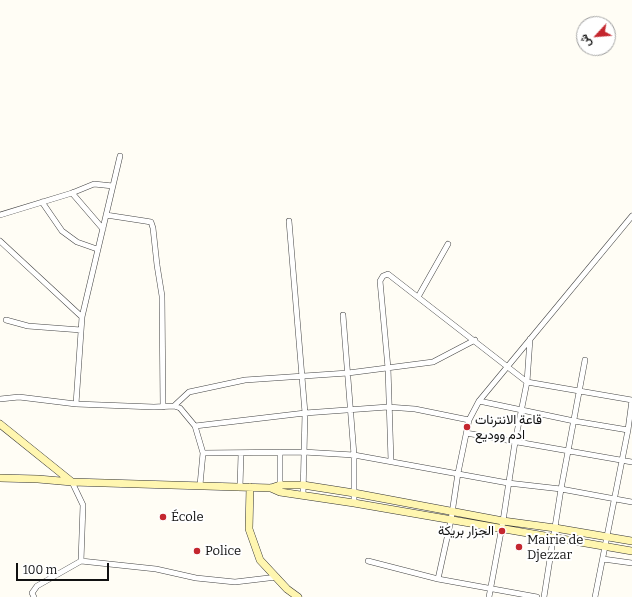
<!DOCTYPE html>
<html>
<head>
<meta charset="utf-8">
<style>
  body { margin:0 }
  #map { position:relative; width:632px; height:597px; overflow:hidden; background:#fffdf5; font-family:Bitter,Vazirmatn,serif }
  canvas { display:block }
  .north { position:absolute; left:576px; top:16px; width:40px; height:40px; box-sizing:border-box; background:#fff; border:1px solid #a0a0a0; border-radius:50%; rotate:244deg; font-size:11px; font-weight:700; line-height:16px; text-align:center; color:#111 }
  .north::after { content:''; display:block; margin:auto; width:14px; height:18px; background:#c4262e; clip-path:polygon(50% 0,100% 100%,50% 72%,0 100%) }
  .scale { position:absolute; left:16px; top:563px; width:93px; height:18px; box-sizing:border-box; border:2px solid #111; border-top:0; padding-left:5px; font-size:12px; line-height:14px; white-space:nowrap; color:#111; -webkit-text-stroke:3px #fff; paint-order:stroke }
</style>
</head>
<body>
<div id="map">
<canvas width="632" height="597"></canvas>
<div class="north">ش</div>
<div class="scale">100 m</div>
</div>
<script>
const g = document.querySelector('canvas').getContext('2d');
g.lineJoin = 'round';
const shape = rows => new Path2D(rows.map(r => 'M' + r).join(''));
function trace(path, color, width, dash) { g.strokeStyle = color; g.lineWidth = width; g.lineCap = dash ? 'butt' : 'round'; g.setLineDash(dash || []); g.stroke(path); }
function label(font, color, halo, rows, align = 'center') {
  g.font = font + ' Bitter,Vazirmatn,serif'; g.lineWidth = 4; g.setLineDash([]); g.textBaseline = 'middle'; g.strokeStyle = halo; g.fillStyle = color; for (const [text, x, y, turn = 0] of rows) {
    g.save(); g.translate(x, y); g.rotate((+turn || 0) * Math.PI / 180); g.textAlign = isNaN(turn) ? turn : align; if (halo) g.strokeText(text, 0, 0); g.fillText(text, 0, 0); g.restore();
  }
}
const street = shape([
  [72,193,103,229],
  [42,202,62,231,77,242,97,249],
  [0,215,72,193,94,184,113,186],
  [106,215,145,221,151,222,153,228,157,265,162,296,163,407],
  [289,221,305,413,303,495],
  [0,241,82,317],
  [418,297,448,244],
  [343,315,354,455,354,503],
  [6,320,28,326,81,330],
  [0,399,19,397,76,404,154,407,174,406,180,408,195,426,203,453,200,485],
  [479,401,574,421,628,430],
  [76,404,82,317,120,156],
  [174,406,189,392,245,380,348,373,433,362,475,340],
  [195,426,305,413,388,407,415,409,469,420],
  [466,433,632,462],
  [280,452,280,487],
  [203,453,303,452,354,455,508,483,561,489,632,502],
  [391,461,388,368,380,281,383,276,388,274,527,382,632,400,628,430,595,597],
  [240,487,241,454],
  [603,559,632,563],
  [81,561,156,569,196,578,235,582,277,577],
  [368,561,438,579,537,597],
  [438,579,451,520,458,473,469,420,479,401,632,216],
  [34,597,32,593,37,586,81,561,83,505,72,482],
  [489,597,503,521,515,442,527,382,530,339],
  [544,597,561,489,585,360]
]);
const secondary = shape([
  [0,424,72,482],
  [0,478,38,479,72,482,271,488,280,485,303,485,354,493,503,521,555,528,632,541],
  [250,487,249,529,260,560,287,589,298,597],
  [271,488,280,492,354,503,632,551]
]);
const markers = [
  [467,427,4,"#c4262e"],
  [163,517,4,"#c4262e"],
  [502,531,4,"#c4262e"],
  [519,547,4,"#c4262e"],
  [197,551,4,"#c4262e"]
];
const poiNames = [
  ["قاعة الانترنات",475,420],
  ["ادم ووديع",475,435],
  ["École",171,517],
  ["الجزار بريكة",494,531,"right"],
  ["Mairie de",527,540],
  ["Djezzar",527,555],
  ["Police",205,551]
];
trace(street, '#444', 6);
trace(secondary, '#333', 8);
trace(street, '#fff', 5);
trace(secondary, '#fff6b0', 7);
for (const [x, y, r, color] of markers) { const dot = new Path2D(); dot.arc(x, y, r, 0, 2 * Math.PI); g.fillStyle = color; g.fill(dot); trace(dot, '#fff', 1.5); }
label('13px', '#111', '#fff', poiNames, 'left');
</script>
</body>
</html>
